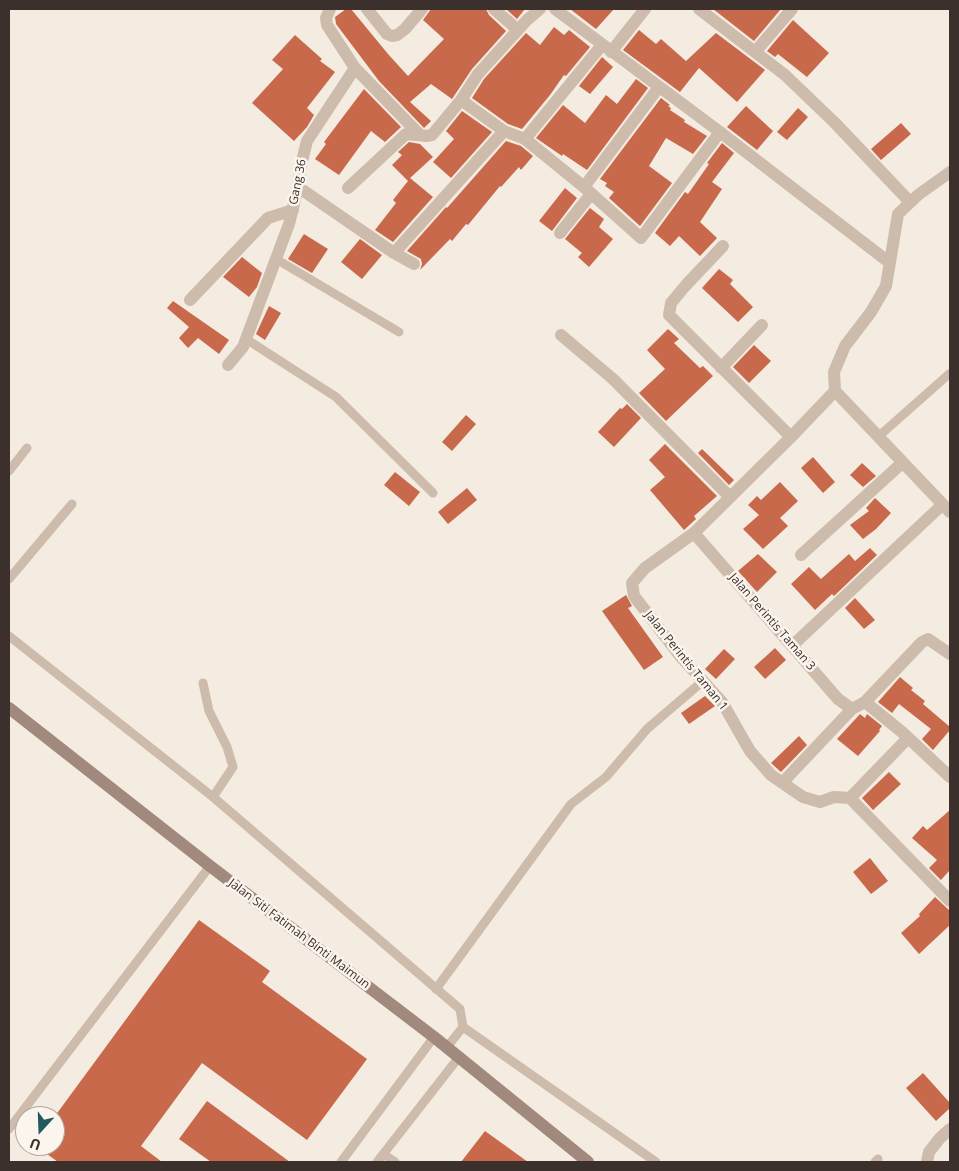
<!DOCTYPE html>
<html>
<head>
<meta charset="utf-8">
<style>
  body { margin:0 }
  #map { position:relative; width:959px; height:1171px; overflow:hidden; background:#f4ebe1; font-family:"Open Sans",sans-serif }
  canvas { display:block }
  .frame { position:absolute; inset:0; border:10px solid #3b302b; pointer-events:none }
  .north { position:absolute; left:15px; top:1106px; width:50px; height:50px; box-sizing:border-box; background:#fbf5ee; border:1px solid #aea6a0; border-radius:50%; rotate:200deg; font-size:14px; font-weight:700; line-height:20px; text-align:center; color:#3b302b }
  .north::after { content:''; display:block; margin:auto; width:18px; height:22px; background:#1f5a5e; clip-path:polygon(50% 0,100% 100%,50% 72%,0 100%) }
</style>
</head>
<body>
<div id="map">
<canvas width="959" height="1171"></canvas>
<div class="frame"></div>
<div class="north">U</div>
</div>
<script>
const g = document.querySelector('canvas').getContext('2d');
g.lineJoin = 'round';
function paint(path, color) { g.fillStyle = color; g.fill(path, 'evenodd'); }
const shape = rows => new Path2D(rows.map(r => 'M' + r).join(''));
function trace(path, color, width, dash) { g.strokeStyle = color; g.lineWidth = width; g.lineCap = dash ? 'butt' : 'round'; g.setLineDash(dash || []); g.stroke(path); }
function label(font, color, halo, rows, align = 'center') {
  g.font = font + ' "Open Sans",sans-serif'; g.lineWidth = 5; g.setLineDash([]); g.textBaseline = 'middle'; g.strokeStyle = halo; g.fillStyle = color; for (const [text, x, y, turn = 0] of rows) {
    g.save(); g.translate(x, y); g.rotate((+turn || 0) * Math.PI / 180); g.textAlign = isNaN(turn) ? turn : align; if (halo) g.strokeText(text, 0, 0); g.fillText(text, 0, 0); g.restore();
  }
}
const building = shape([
  [346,9,351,9,388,54,408,76,444,39,423,20,431,9,486,9,489,15,506,31,472,69,452,99,431,84,410,102,431,121,424,128,379,81,336,24,335,17],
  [506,9,525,9,517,19],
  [570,9,614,9,596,29],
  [713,9,781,9,754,41],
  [793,20,829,53,807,77,778,54,775,57,767,51],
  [554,27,564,35,569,30,590,47,566,76,564,75,550,95,522,129,508,124,472,98,484,79,526,33,540,45],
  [639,30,656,44,661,39,686,61,716,33,765,70,737,102,699,68,680,92,623,50],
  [295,35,322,59,320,61,335,72,307,108,314,115,307,127,294,141,252,103,283,69,272,60],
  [602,57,613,67,590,94,579,86],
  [636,79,648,88,587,170,563,154,562,156,536,138,563,105,585,123,606,95,617,104],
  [364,89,401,127,385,142,371,131,339,175,315,159,326,144,324,142],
  [661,98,670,105,668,106,671,108,670,110,685,120,684,122,707,136,693,154,666,138,649,166,672,183,640,226,609,198,614,192,605,186,607,183,600,179],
  [746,106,773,131,757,150,727,127],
  [798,108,808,117,787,140,777,132],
  [462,111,492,132,451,178,433,162,454,139,446,131],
  [901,123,911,134,881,160,871,149],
  [506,141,521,146,533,156,521,170,519,167,501,187,500,186,468,225,466,224,452,241,450,239,420,270,422,264,421,259,407,251,446,207,447,208],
  [409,142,420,144,433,157,410,178,433,197,393,242,375,230,396,203,393,200,408,181,392,165,402,155,398,152],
  [722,143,734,153,712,182,722,189,700,222,717,238,700,256,679,236,670,246,655,233,685,192,688,194,709,164,707,163],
  [565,188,577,198,552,231,539,221],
  [590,208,604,219,599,227,613,239,589,267,578,257,582,253,565,239],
  [304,234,328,249,312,273,288,259],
  [360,239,382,255,362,279,341,262],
  [242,257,262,273,257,287,249,297,223,277],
  [719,269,733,280,730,284,753,307,738,322,702,288],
  [173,301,229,340,219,354,198,338,188,348,179,338,189,327,167,308],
  [269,306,281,313,265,340,256,334],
  [668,329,679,339,674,343,700,368,703,366,713,376,666,421,639,393,665,369,647,350],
  [754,345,771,361,749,383,733,367],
  [627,404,641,418,614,447,598,432,620,408,622,409],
  [466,415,476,424,452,451,442,442],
  [665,444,717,496,694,516,696,519,684,530,650,490,665,477,649,460],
  [702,449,734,480,729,485,698,453],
  [813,457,835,482,823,493,801,468],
  [862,463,876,476,863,487,850,475],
  [395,472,420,492,409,506,384,485],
  [780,482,798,501,780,518,788,526,763,549,743,529,759,515,748,505,757,496,761,500],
  [467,488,477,500,448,524,438,512],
  [875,498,891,513,876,529,863,539,850,525,869,511,866,508],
  [870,548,877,555,834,596,832,594,815,610,791,584,809,567,821,579,849,554,855,561],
  [758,554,777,572,757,592,738,571],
  [626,595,632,606,628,608,663,657,644,670,602,611],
  [855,598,875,620,864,629,845,608],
  [775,648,786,660,765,679,754,667],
  [724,649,735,659,716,679,705,669],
  [900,677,913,688,911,690,925,701,923,704,950,727,950,730,933,750,922,739,931,729,899,704,892,713,878,702],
  [705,696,715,706,689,724,681,713],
  [860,714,865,718,867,714,882,726,879,730,880,731,858,756,837,739],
  [799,736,807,745,781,772,771,763],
  [889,772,901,784,873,810,862,798],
  [950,810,950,872,949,871,941,880,929,868,937,860,912,838,923,826,927,830],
  [870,858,888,881,871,894,853,872],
  [935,897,950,911,950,925,919,954,901,933,920,916,919,914],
  [199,920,270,971,262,982,367,1059,307,1140,202,1063,141,1146,162,1162,58,1162,36,1146,55,1146,55,1116],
  [923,1073,950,1103,950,1108,936,1121,906,1088],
  [207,1101,290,1162,211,1162,179,1139],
  [485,1131,528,1162,461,1162]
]);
const lane = shape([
  [276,259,399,332],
  [246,339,336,397,433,493],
  [879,436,949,374],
  [9,471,27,448],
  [9,579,72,504],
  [9,636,213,797,460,1009,463,1027,447,1047],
  [203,683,209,711,227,747,233,767,213,797],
  [436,989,571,804,606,777,647,729,703,681],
  [463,1027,656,1162],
  [9,1129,210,866],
  [383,1154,395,1162],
  [341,1162,434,1037],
  [377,1162,459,1057],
  [875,1162,878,1159]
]);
const street = shape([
  [367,9,387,34,392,36,397,35,405,29,422,9],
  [494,9,518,30],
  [555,9,720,132,890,263],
  [699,9,785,75,835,123,910,202],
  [611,52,645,9],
  [755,52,792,9],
  [355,68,420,135],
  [461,100,504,131,525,139,584,187,641,238,720,132],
  [525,139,602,45],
  [950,172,918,195,898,214,886,286,871,312,845,346,834,372,835,391,950,512],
  [298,187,394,253,414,264],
  [584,187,659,87],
  [348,188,406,134,426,136,432,135,461,100,478,74,527,20,540,9],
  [560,233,591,194],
  [723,246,686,285,671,303,669,315,791,437],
  [394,253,504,131],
  [190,300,268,218,293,210],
  [561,335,613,379,730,497],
  [228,365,243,347,289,224,298,187,301,165,307,141,355,68,327,25,326,18,330,9],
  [721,368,762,325],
  [835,391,791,437,694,533,645,568,632,583,634,596,681,657,722,702,750,751,771,775,803,797,820,802,834,797,850,798,950,901],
  [694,533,838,699,852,709],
  [801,555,902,463],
  [793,645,942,505],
  [865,702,922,642,928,639,950,654],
  [783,782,852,709,865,702,902,732,950,777],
  [850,798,908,738],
  [927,1162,929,1152,940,1138,950,1129]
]);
const secondary = shape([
  [9,708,210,866,434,1037,588,1162]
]);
const streetNames = [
  ["Gang 36",298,182,-79],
  ["Jalan Perintis Taman 3",772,622,49],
  ["Jalan Perintis Taman 1",686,661,51],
  ["Jalan Siti Fatimah Binti Maimun",299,934,37]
];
paint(building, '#c8694b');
trace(lane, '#cdbbac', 9);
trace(street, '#cdbbac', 12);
trace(secondary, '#a18a7d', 12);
label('12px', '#3b302b', '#fbf5ee', streetNames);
</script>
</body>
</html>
